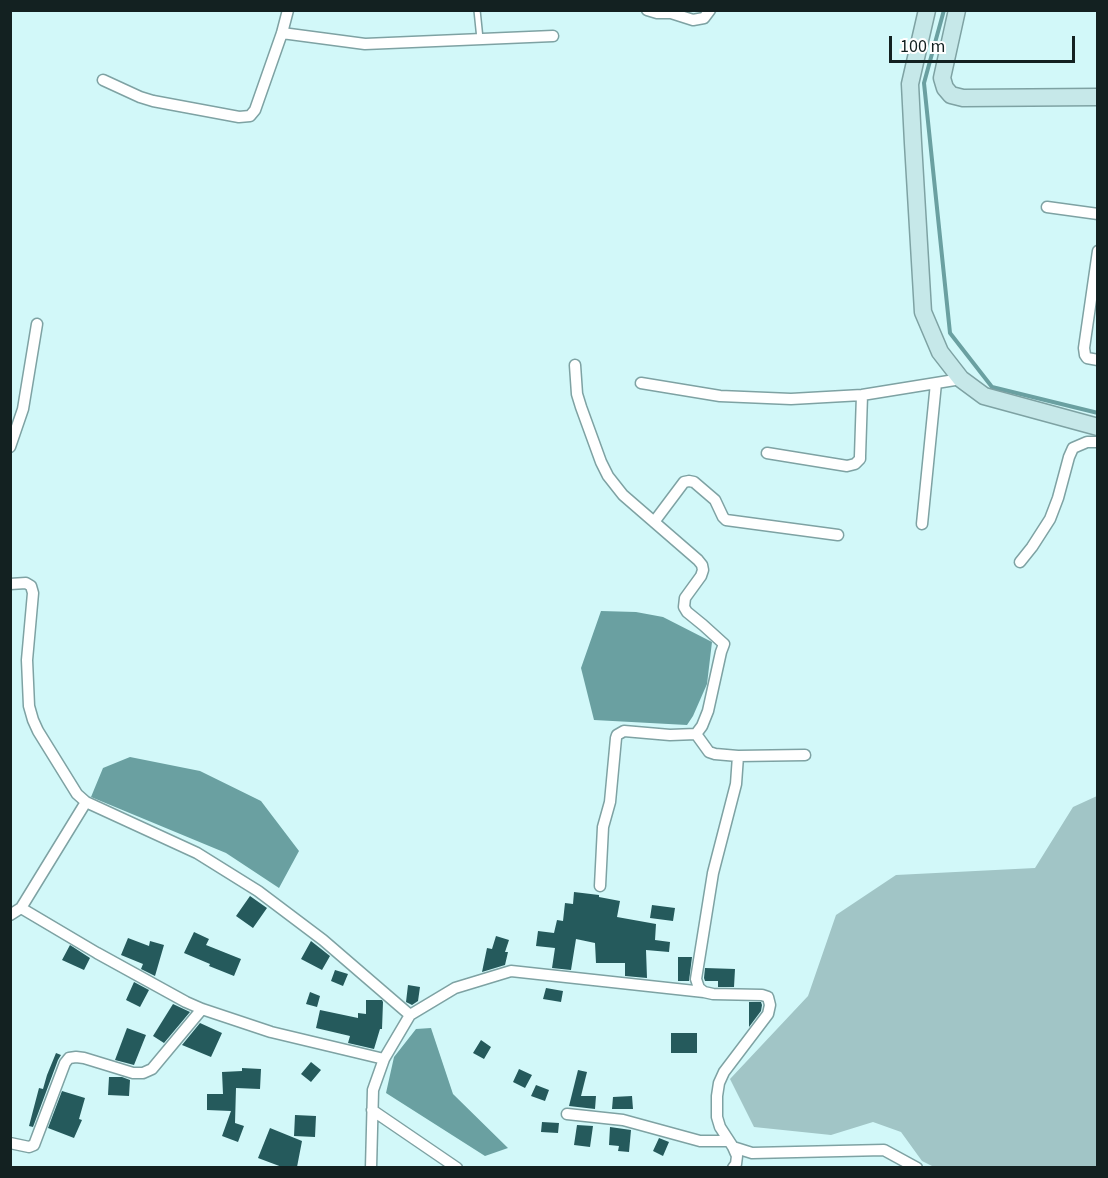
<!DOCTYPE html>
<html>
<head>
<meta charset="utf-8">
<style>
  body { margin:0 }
  #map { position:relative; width:1108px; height:1178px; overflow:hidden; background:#d2f8f9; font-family:"Source Sans 3",sans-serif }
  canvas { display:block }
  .frame { position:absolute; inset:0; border:12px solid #132121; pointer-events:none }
  .scale { position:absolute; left:889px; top:36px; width:186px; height:27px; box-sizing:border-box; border:3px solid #132121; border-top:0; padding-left:8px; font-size:18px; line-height:21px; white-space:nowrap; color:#132121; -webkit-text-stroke:4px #fff; paint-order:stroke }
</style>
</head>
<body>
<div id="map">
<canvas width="1108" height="1178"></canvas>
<div class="frame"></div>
<div class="scale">100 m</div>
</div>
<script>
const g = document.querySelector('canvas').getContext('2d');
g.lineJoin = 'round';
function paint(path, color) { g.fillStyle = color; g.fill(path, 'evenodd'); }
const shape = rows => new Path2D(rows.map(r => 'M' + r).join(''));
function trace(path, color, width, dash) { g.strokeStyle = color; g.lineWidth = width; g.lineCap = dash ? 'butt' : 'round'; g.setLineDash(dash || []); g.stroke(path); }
const green = shape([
  [1097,796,1097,1167,934,1167,922,1161,901,1132,873,1122,831,1135,754,1127,730,1079,808,996,836,915,896,875,1035,868,1073,807]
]);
const water = shape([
  [601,611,636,612,663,617,712,642,707,684,693,716,687,725,594,720,581,668],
  [130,757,200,771,261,801,299,851,279,888,226,853,91,797,103,768],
  [431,1028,453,1094,508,1148,485,1156,386,1093,394,1057,416,1029]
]);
const stream = shape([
  [944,10,924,83,950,333,992,387,1098,413]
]);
const building = shape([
  [574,892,599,895,599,897,620,901,617,917,656,924,655,940,670,942,669,952,646,950,647,978,625,976,625,963,596,963,595,943,576,939,571,970,552,968,555,948,536,946,538,931,554,933,557,920,563,921,565,903,573,904],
  [250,896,267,908,253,928,236,916],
  [652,905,675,908,673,921,650,918],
  [194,932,209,939,206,945,241,959,234,976,209,966,210,964,184,953],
  [496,936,509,940,505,952,508,952,505,965,482,972,487,948,492,949],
  [128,938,149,946,150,941,164,945,155,976,141,969,143,964,121,955],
  [311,941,330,956,322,970,301,959],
  [70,945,90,958,84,970,62,960],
  [678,957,692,957,689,981,678,981],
  [705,968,735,969,734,987,718,987,718,981,705,981,704,978],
  [335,970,348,974,343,986,331,981],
  [134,982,149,990,140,1007,126,1000],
  [408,985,420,987,418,1001,412,1005,406,1002],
  [546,988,563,991,561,1002,543,999],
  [310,992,320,996,317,1007,306,1004],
  [366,1000,382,1000,383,1002,382,1029,380,1029,374,1049,348,1043,350,1036,316,1028,320,1010,358,1018,358,1013,366,1014],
  [749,1002,761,1002,762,1005,761,1011,749,1027],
  [173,1004,190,1012,164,1043,153,1036],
  [200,1023,222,1033,211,1057,182,1045],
  [127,1028,146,1035,134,1065,115,1060],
  [671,1033,697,1033,697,1053,671,1053],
  [481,1040,491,1047,484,1059,473,1053],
  [56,1053,61,1055,58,1060,33,1127,29,1126,39,1088,43,1089,47,1075],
  [311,1062,321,1070,311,1082,301,1074],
  [242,1068,261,1069,260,1089,236,1088,235,1123,244,1126,238,1142,222,1136,231,1111,207,1110,207,1094,223,1094,222,1072,242,1071],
  [519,1069,532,1075,525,1088,513,1082],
  [578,1070,587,1072,581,1096,596,1096,595,1109,569,1106],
  [109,1077,122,1077,130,1080,129,1096,108,1095],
  [536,1085,549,1090,545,1101,531,1096],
  [62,1091,85,1098,79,1119,82,1120,74,1138,48,1128],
  [632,1096,633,1109,612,1109,613,1097],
  [295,1115,316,1116,315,1137,294,1136],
  [542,1122,559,1123,558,1133,541,1132],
  [577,1125,593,1126,590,1147,574,1145],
  [610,1127,631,1130,629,1152,618,1151,619,1146,609,1145],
  [270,1128,302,1141,297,1167,282,1167,258,1158],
  [659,1138,669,1142,663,1156,653,1151]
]);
const lane = shape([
  [477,10,480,39]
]);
const street = shape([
  [647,10,657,13,671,13,693,20,704,18,710,10],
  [282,33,365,44,553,36],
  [103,80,140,97,153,101,239,117,250,116,255,110,282,33,288,10],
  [1047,207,1098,214],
  [1098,251,1084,348,1085,355,1087,358,1098,360],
  [575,365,577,394,581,407,601,462,608,476,623,495,698,560,702,565,703,570,701,576,685,598,684,607,687,612,703,625,724,644,721,652,708,711,702,726,696,734,670,735,624,731,617,735,616,738,610,802,603,827,600,886],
  [641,383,720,396,791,399,862,395,961,379],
  [10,447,23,409,37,324],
  [767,453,847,466,855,464,860,459,860,456,862,395],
  [654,522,684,482,689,481,694,482,715,500,723,517,726,520,838,535],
  [922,524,936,383],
  [1020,562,1032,547,1050,519,1058,498,1069,457,1073,448,1087,442,1098,442],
  [10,584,26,583,31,586,33,593,27,660,29,706,33,720,38,731,77,794,86,802,197,853,258,891,323,940,410,1015],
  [696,734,709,752,715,754,738,756,805,755],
  [21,908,97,953,186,1002,202,1009,271,1032,384,1059],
  [10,915,21,908,86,802],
  [372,1110,457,1168],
  [567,1114,623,1120,700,1141,729,1141],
  [10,1143,29,1147,34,1145,65,1063,69,1058,76,1057,84,1058,133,1073,143,1073,152,1069,202,1009],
  [733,1147,752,1153,884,1150,917,1168],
  [371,1168,373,1090,384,1059,410,1015,455,988,511,971,704,992],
  [733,1168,736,1164,737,1156,733,1147,720,1127,717,1117,717,1096,719,1083,724,1072,768,1014,770,1005,768,997,762,995,713,994,704,992,699,988,696,979,713,873,736,784,738,756]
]);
const secondary = shape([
  [927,10,910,84,913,143,923,312,940,352,961,379,984,396,1098,427],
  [957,10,942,78,945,88,951,95,963,98,1098,97]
]);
paint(green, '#a1c5c6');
paint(water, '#6aa0a1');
trace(stream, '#6aa0a1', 4);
paint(building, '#255a5c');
trace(lane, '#7ea2a3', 8);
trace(street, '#7ea2a3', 13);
trace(secondary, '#7ea2a3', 19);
trace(lane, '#fff', 5);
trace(street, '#fff', 10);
trace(secondary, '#c6e8e9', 16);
</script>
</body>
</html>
